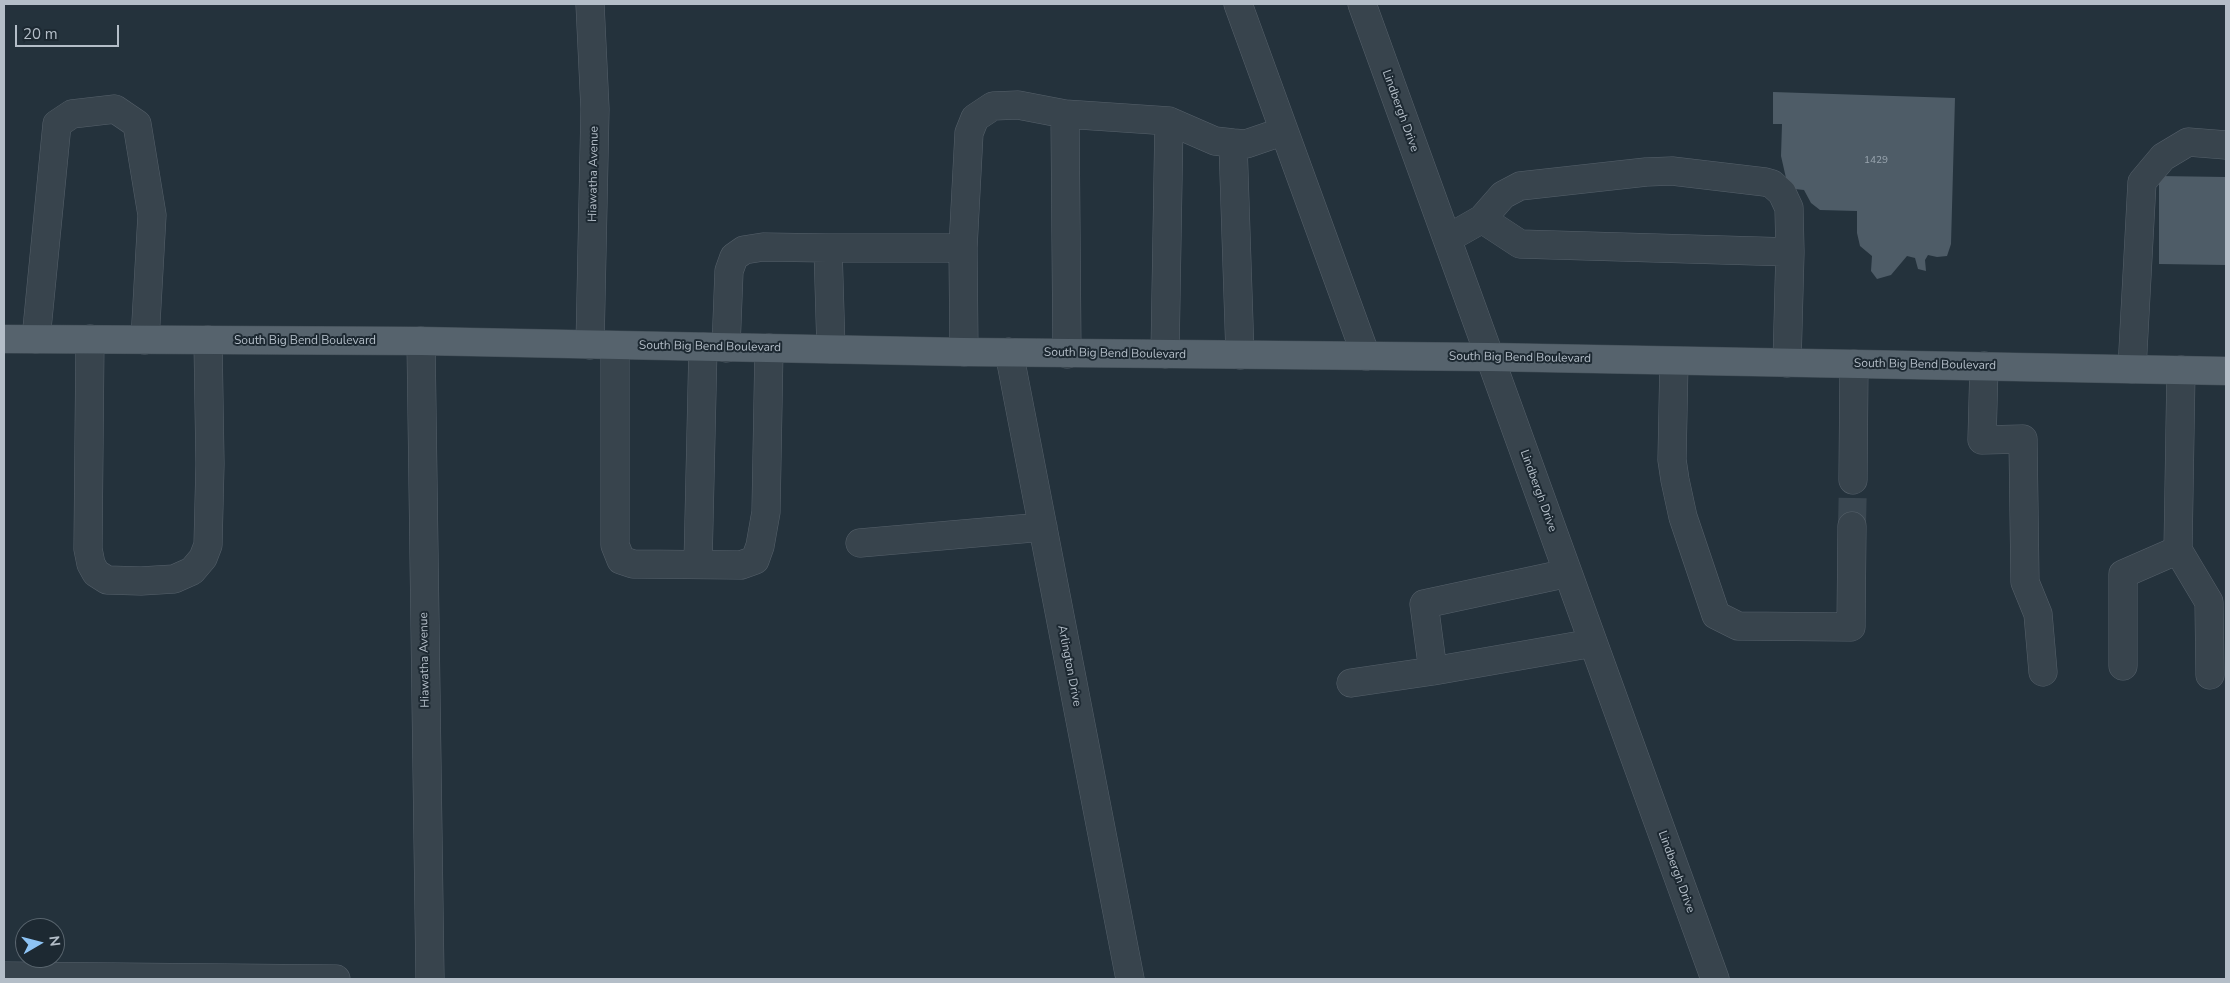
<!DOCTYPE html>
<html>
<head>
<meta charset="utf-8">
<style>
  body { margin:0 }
  #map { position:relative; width:2230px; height:983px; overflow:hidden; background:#24323c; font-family:"Nunito Sans",sans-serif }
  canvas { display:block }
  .frame { position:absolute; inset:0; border:5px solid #b4bec8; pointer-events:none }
  .north { position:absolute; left:15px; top:918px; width:50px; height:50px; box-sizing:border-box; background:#1d2932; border:1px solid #59656e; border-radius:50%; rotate:82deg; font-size:14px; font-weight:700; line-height:20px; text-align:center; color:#b4bec8 }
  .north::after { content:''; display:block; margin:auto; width:18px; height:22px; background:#8dc3f4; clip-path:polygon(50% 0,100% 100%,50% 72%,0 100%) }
  .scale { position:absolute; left:15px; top:25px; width:104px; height:22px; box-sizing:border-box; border:2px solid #b4bec8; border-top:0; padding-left:6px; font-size:15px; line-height:18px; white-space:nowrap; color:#b4bec8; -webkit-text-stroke:4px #1d2932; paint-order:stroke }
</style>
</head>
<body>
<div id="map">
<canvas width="2230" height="983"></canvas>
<div class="frame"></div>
<div class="north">N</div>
<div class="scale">20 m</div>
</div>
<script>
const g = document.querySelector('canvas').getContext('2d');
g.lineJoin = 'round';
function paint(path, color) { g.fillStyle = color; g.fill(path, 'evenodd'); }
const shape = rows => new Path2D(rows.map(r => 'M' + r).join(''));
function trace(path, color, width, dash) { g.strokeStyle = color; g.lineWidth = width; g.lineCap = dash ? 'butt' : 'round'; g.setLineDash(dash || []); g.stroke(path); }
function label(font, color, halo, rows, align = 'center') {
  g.font = font + ' "Nunito Sans",sans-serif'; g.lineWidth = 4; g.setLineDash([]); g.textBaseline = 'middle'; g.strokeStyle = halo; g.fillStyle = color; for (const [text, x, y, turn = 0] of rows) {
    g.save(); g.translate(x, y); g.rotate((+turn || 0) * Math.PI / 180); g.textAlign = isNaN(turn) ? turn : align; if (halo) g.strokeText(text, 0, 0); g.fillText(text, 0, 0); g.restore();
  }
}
const building = shape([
  [1773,92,1955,98,1951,244,1947,256,1937,257,1928,255,1925,260,1926,271,1918,269,1915,258,1907,256,1891,275,1877,279,1871,271,1872,256,1860,246,1857,233,1857,211,1820,210,1811,203,1804,190,1795,189,1786,178,1781,156,1782,124,1773,124],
  [2159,176,2226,177,2226,265,2159,264]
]);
const minorTunnel = shape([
  [1852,526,1853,480]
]);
const minor = shape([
  [1238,4,1366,356],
  [1362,4,1715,979],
  [1065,114,1067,354],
  [1233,143,1240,355],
  [1482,219,1520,244,1790,252],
  [1447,239,1482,219,1503,195,1520,186,1646,172,1672,171,1765,182,1772,184,1782,193,1789,208,1790,252,1787,363],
  [963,248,969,133,975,118,993,106,1018,105,1065,114,1169,121,1215,141,1233,143,1246,144,1284,131],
  [36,339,57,124,72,114,115,109,137,124,152,215,145,340],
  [90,339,88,549,91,564,96,573,107,580,141,581,174,579,192,571,203,558,208,545,210,464,208,340],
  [421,341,430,979],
  [590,345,595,109,590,4],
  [615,346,615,545,621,560,633,564,741,565,755,560,760,546,766,512,769,348],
  [726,348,729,271,734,257,744,250,763,247,828,248],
  [831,349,828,248,963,248,964,352],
  [1009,352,1130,979],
  [1165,354,1169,121],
  [1674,361,1672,460,1675,480,1683,517,1716,615,1738,626,1851,627,1852,526],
  [1984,366,1982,440,2023,439,2025,582,2038,614,2043,672],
  [2132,369,2142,182,2163,157,2188,142,2226,145],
  [2181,370,2178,550,2209,602,2210,675],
  [1853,480,1854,364],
  [860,543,1043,527],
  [698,564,703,347],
  [1568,573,1424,604,1433,671,1593,643],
  [2123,666,2123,574,2178,550],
  [1351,683,1433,671],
  [4,976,336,979]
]);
const major = shape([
  [4,339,421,341,964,352,1489,357,2226,371]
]);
const numberNames = [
  ["1429",1876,161]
];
const streetNames = [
  ["Lindbergh Drive",1400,111,70],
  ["Hiawatha Avenue",594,174,-89],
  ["South Big Bend Boulevard",305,341],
  ["South Big Bend Boulevard",710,347,1],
  ["South Big Bend Boulevard",1115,354,1],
  ["South Big Bend Boulevard",1520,358,1],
  ["South Big Bend Boulevard",1925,365,1],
  ["Lindbergh Drive",1538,491,70],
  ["Hiawatha Avenue",425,660,-91],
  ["Arlington Drive",1069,666,79],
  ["Lindbergh Drive",1676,872,70]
];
paint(building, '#4e5c67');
trace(minorTunnel, '#3a4751', 28, [28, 14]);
trace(minor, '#56616b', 29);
trace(major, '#414d56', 29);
trace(minor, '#38444d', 28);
trace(major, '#56636d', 28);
label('10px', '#9aa6b0', null, numberNames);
label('12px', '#b4bec8', '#1d2932', streetNames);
</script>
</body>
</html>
